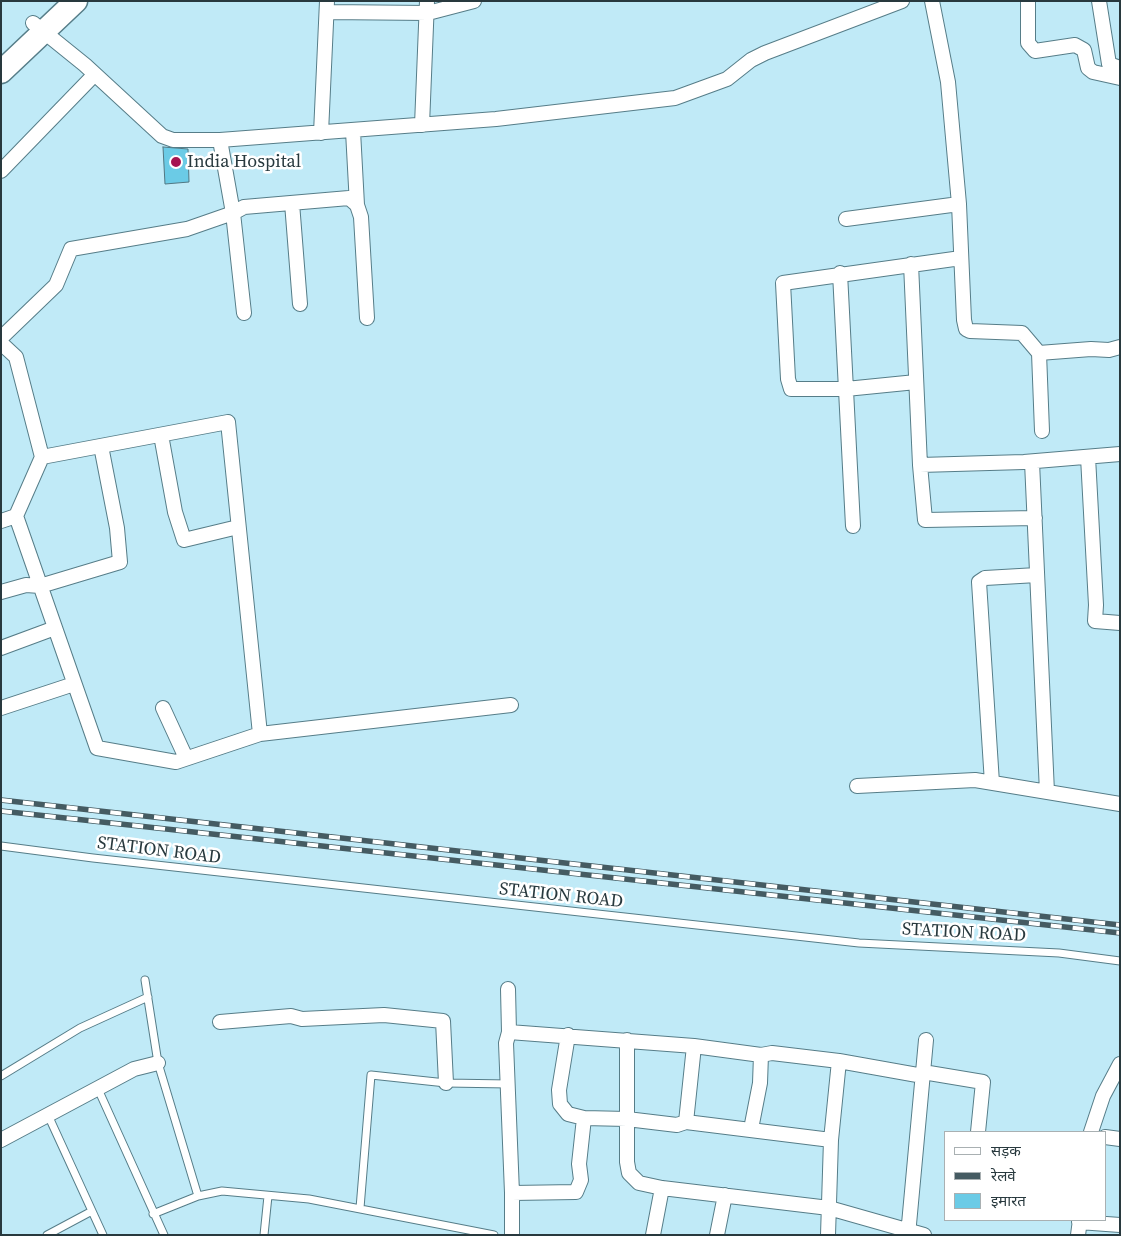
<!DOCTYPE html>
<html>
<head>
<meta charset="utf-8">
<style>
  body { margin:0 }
  #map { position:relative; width:1121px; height:1236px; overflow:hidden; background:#c0eaf7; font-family:"Source Serif 4","Noto Sans Devanagari",serif }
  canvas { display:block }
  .frame { position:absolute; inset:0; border:2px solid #28393e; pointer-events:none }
  .legend { position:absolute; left:944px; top:1131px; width:162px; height:90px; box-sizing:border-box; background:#fff; border:1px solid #a9b0b2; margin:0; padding:6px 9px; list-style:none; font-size:15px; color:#28393e }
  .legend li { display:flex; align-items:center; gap:10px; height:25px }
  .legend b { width:25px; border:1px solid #a9b0b2 }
</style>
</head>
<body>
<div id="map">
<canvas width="1121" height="1236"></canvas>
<div class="frame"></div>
<ul class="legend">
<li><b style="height:6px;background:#fff"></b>सड़क</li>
<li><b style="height:6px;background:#455b62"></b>रेलवे</li>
<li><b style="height:14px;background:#6bcbe6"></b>इमारत</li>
</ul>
</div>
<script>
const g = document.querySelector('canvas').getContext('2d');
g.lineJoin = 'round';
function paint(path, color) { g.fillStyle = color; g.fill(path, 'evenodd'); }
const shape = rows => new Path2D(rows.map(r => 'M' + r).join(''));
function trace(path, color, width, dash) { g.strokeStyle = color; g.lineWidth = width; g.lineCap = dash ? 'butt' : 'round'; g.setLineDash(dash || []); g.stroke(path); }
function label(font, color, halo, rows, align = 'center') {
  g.font = font + ' "Source Serif 4",serif'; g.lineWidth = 5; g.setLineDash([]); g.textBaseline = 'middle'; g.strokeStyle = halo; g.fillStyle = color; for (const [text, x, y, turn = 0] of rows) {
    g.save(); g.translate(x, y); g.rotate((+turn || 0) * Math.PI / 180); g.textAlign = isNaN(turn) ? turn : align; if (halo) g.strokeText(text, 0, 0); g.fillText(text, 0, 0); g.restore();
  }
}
const building = shape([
  [163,147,188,149,189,182,165,184,163,147]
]);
const service = shape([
  [1,846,93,858,859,943,1059,953,1120,961],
  [145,980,158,1063,198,1196],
  [1,1076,80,1028,148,997],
  [98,1089,164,1235],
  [48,1115,103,1235],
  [360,1208,371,1075,446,1083,509,1084],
  [153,1214,198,1196,222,1191,309,1199,494,1235],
  [47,1235,92,1211],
  [264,1235,268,1196]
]);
const minor = shape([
  [932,1,948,82,959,204,964,320,966,329,970,331,1022,333,1039,353,1042,431],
  [1028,1,1028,43,1035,51,1075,45,1084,50,1088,68,1093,72,1120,78],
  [1099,1,1109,64,1120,68],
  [327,12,428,13,474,1],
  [33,23,85,65,162,136,173,140,220,140,496,119,675,98,727,79,751,60,765,53,902,1],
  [422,125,427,1],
  [353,131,357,205],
  [321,133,327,1],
  [220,140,233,213,244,313],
  [1,171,95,74],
  [292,203,300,304],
  [846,219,959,204],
  [911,264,920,465,925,520,1035,518],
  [840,273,853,526],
  [1,338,56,285,71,249,187,229,233,213,244,207,349,198,357,205,361,217,367,318],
  [1,343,16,357,42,457,228,422,260,734],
  [1039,353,1091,349,1109,350,1120,347],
  [916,382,846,389,791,389,788,379,783,283,961,258],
  [161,435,175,512,184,540,238,527],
  [42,457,16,516,97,748,176,762,260,734,511,705],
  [1088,457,1096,605,1095,621,1120,623],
  [1032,462,1047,792],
  [920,465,1024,462,1120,454],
  [1,521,16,516],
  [1,592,26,585,40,586,120,562,117,528,101,446],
  [1,648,55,628],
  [1,708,74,684],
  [163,708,186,758],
  [992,783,979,582,985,578,1037,575],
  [857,786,975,780,1120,804],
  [508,989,509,1032],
  [220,1022,291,1016,302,1019,384,1015,443,1021,446,1083],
  [568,1035,559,1090,560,1104,568,1114,584,1118,627,1119,677,1125,686,1122,831,1140],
  [627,1040,627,1162,629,1173,639,1183,662,1188,829,1208,924,1235],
  [923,1072,983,1082,978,1132],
  [686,1122,694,1046],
  [751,1129,760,1083,761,1055],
  [1091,1132,1103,1096,1120,1064],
  [1105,1137,1120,1139],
  [1,1140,134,1069,158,1063],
  [512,1193,576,1192,581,1180,579,1164,584,1118],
  [1079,1222,1120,1225],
  [512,1235,512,1193,506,1043,509,1032,694,1046,761,1055,772,1053,839,1061,923,1076],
  [653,1235,662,1188],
  [717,1235,725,1195],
  [828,1235,831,1140,839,1061],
  [908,1235,926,1040],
  [1078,1235,1080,1220]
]);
const primary = shape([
  [1,72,76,1]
]);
const rail = shape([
  [1,800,1120,925],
  [1,811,1120,933]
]);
const markers = [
  [176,162,6,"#a51350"]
];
const poiNames = [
  ["India Hospital",187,162]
];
const streetNames = [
  ["STATION ROAD",159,851,7],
  ["STATION ROAD",561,896,6],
  ["STATION ROAD",964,933,3]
];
paint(building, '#6bcbe6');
trace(building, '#517782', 1);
trace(service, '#567d88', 9);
trace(minor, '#567d88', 16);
trace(primary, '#567d88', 25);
trace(service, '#fff', 7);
trace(minor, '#fff', 14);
trace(primary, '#fff', 22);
trace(rail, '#455b62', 5.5);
trace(rail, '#fff', 4, [11]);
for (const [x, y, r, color] of markers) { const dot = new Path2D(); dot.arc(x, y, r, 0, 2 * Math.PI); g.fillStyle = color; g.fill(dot); trace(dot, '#fff', 2); }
label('18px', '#28393e', '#fff', poiNames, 'left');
label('18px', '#28393e', '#fff', streetNames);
</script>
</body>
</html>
